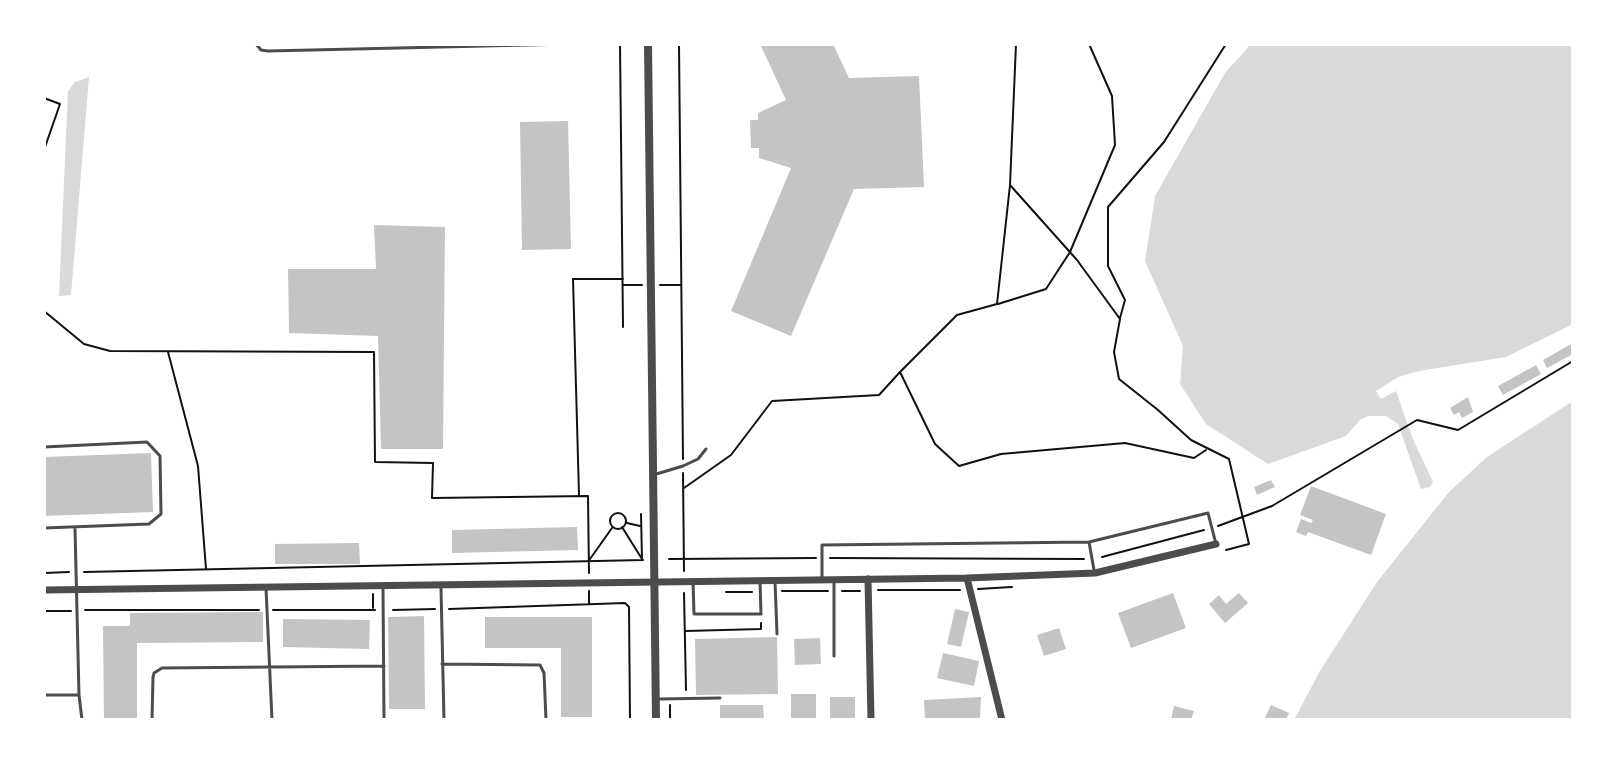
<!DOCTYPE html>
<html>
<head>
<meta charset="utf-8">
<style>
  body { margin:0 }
  #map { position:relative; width:1617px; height:764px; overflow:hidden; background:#fff; font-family:"Roboto Serif",serif }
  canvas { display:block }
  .frame { position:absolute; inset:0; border:46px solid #fff; pointer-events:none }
</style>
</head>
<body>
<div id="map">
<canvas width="1617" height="764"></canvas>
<div class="frame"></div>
</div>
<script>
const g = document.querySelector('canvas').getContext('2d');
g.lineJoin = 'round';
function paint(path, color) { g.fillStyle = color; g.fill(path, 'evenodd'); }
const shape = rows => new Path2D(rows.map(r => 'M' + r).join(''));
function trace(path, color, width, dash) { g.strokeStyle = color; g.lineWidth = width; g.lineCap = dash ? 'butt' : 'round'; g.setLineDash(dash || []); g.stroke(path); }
const water = shape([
  [1251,44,1573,44,1573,324,1506,357,1419,371,1398,377,1376,391,1381,399,1396,391,1412,437,1433,482,1430,487,1421,489,1398,424,1386,416,1368,416,1360,420,1346,436,1268,464,1206,424,1180,384,1183,346,1145,261,1155,196,1225,73],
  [89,77,71,295,59,296,68,91,75,82],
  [1573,401,1573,720,1294,720,1320,671,1377,582,1449,492,1487,457]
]);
const building = shape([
  [760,44,833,44,849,78,919,76,924,187,854,189,791,336,731,311,791,168,759,158,759,148,751,148,750,120,758,120,758,113,786,100],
  [568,121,571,249,522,250,520,122],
  [374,225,445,227,443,449,381,449,378,336,289,333,288,269,376,269],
  [1573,343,1573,354,1547,368,1543,360],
  [1536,365,1541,374,1503,395,1498,386],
  [1468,397,1473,412,1462,418,1459,412,1454,415,1450,408],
  [151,453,153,512,44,516,44,457],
  [1271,480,1275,487,1257,495,1254,487],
  [1311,486,1386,514,1371,555,1308,532,1306,536,1296,532,1301,519,1311,523,1313,520,1300,515],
  [577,527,578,550,452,553,452,530],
  [359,543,360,564,275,564,275,544],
  [1173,593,1186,628,1131,648,1118,613],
  [1239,593,1248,603,1225,623,1209,604,1219,595,1226,604],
  [955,609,969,612,961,647,947,644],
  [263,612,263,642,137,643,137,720,104,720,103,626,130,626,130,613],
  [424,616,425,709,389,709,388,617],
  [485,617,592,617,592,717,561,717,561,648,485,648],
  [283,619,370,620,369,649,283,647],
  [1059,628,1066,649,1044,656,1037,635],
  [777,637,778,694,696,695,695,639],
  [820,638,821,664,795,665,794,639],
  [943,653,979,661,974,686,937,678],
  [791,694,816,694,816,718,791,718],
  [830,697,855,697,855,720,830,720],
  [981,697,980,720,925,720,924,700],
  [720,705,763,705,764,720,720,720],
  [1271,705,1289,713,1286,720,1264,720],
  [1174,706,1194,711,1191,720,1171,720]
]);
const path = shape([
  [620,44,623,327],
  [679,44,683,459],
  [44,98,60,104,44,150],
  [1010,185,1077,260,1120,319,1114,352,1119,379,1158,410,1191,440,1229,459,1249,544,1226,550],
  [624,285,642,285],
  [660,285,681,285],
  [998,304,1046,289,1070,252,1115,145,1112,96,1089,44],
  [44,311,84,344,110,351,374,352,375,462,433,463,432,498,588,496,589,573],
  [1120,318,1125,300,1108,266,1108,207,1164,142,1226,44],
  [168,352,198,466,206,569],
  [900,372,957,315,997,304,1010,185,1016,44],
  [683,473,684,571],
  [684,488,731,455,772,401,879,395,900,372,935,444,959,466,1001,454,1125,443,1194,458,1206,450],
  [579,495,573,279,623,279],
  '610 521a8 8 0 1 1 16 0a8 8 0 1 1-16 0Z',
  [641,514,642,559],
  [627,523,640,526],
  [1218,526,1272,506,1417,420,1458,430,1573,361],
  [622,527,642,559],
  [1102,557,1204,530],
  [830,558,1084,559],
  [590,559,612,528],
  [669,559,816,558],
  [84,572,643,560],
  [44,573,69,572],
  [978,589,1012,587],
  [878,590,960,590],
  [589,591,589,603],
  [782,591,828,591],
  [842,591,860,591],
  [726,592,752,592],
  [684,593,686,690],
  [373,594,373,608],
  [449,609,625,603,629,607,630,720],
  [85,610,259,610],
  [273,610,375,610],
  [393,610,435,609],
  [44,611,71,611],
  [686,631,761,629,761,623],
  [670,705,670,720]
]);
const service = shape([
  [256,44,261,50,268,51,571,44],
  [44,447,147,442,160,456,161,514,149,524,44,528],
  [653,475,683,466,698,459,706,449],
  [75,529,79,695,82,720],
  [1089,542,1094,570],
  [822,579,822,545,1089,542,1208,513,1216,544],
  [834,580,834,656],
  [775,581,777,634],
  [693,582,694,614,761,614,760,581],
  [266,588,272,720],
  [383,588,384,720],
  [441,588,444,720],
  [442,664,540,665,544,673,546,720],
  [44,695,79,695],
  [659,699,720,698],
  [152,720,153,677,154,673,162,668,384,666]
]);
const minor = shape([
  [967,578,1002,720],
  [868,579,871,720],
  [44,590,967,578,1095,573,1216,544]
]);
const tertiary = shape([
  [648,44,656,720]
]);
paint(water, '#d9d9d9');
paint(building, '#c4c4c4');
trace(path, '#111', 2);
trace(service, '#4c4c4c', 3);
trace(minor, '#4c4c4c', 7);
trace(tertiary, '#4c4c4c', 8);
</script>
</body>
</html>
